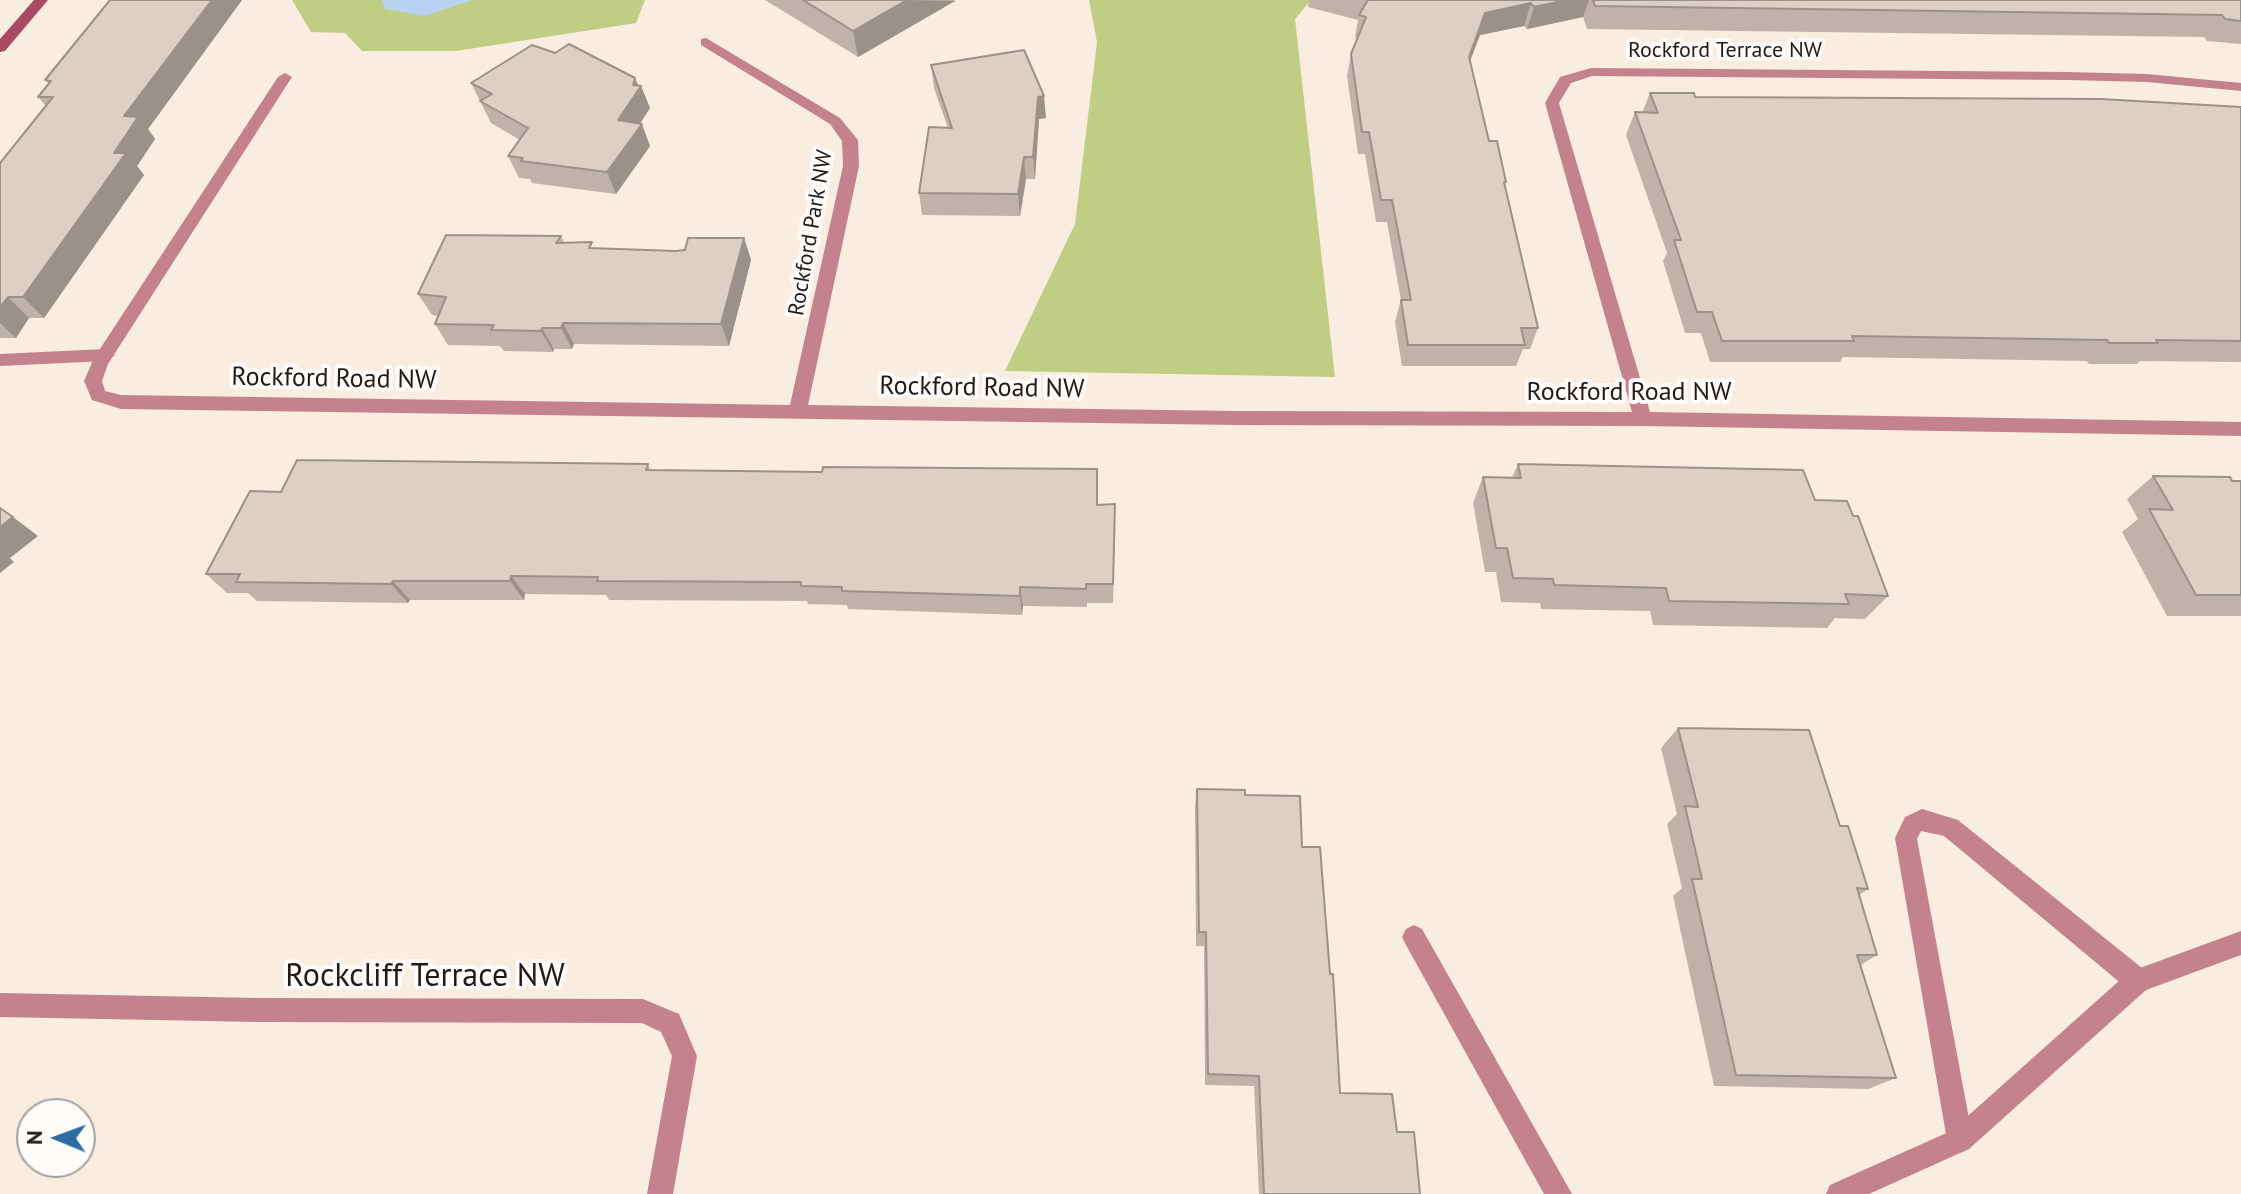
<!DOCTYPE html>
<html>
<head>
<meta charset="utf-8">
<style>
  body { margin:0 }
  #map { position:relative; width:2241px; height:1194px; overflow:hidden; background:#f9ece0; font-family:"PT Sans",sans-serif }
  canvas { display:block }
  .north { position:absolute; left:16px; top:1098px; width:80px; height:80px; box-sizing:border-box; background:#fefbf9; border:2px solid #a5a19f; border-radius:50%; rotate:271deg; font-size:22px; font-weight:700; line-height:32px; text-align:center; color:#201b17 }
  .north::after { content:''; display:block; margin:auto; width:28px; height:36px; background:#2d6da3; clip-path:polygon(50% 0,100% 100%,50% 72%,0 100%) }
</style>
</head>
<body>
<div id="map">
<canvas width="2241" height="1194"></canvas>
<div class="north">N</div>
</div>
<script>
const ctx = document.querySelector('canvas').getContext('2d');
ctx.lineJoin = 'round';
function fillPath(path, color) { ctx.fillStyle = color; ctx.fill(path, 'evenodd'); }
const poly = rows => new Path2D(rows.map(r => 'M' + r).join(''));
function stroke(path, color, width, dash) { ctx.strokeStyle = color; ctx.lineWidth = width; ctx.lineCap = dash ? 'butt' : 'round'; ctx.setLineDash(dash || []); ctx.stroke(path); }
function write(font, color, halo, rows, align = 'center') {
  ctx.font = font + ' "PT Sans",sans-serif'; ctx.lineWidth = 8; ctx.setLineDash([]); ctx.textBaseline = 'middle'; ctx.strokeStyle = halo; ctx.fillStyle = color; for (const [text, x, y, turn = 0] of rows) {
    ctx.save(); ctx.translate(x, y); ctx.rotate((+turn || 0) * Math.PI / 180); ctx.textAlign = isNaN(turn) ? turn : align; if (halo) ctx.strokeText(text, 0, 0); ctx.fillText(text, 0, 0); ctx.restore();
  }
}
const green = poly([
  [292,0,645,0,636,23,456,51,362,51,345,33,311,32],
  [1089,0,1311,0,1295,19,1335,377,1005,371,1075,224,1097,42]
]);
const water = poly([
  [382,0,473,0,425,16,385,9]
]);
const lane = poly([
  [106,349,115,355,106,361,0,366,0,354,106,349],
  [1922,809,1958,820,2147,972,2150,981,2147,990,2138,993,2129,990,1944,836,1921,831,1917,839,1973,1140,1969,1149,1960,1153,1951,1149,1947,1140,1895,838,1905,817,1922,809]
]);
const street = poly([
  [706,38,840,118,858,140,859,166,808,405,1235,411,1632,412,1545,103,1560,77,1591,68,2067,72,2147,74,2241,83,2241,91,2147,82,2067,80,1592,76,1571,83,1559,103,1650,412,2241,422,2241,436,1643,426,1235,425,121,409,92,400,84,381,94,358,278,77,285,73,292,77,108,364,102,381,105,391,121,395,790,405,843,166,842,141,830,124,701,45,701,39,706,38],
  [1414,925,1422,929,1572,1194,1544,1194,1406,945,1402,937,1406,929,1414,925],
  [2241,931,2241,955,2146,990,1969,1149,1869,1194,1826,1194,1830,1185,1951,1131,2129,972,2241,931],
  [0,993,258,998,643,999,679,1014,697,1056,673,1194,647,1194,672,1056,661,1032,642,1023,258,1022,0,1017,0,993]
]);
const secondary = poly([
  [34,0,48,0,5,51,0,52,0,39,34,0]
]);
const wall = poly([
  [110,0,242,0,148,129,155,139,137,166,144,175,44,318,29,318,16,338,0,338,0,163,46,106,38,97,49,84,45,80],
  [765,0,955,0,955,1,858,57],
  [1309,0,2241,0,2241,44,2207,41,2204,37,1587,29,1583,17,1527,29,1524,26,1480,35,1470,61,1489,141,1506,182,1505,187,1538,328,1530,349,1523,349,1516,366,1402,366,1395,322,1401,300,1387,222,1376,222,1365,154,1358,154,1347,76,1351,54,1358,38,1355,37,1358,20,1308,7],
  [931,65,1046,118,1039,119,1035,179,1026,179,1020,216,922,215,919,193,948,128,934,88],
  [471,83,641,86,650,108,640,124,650,146,616,194,532,183,530,179,519,178,508,156,520,140,491,123],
  [1650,93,1695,97,2241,107,2241,362,2140,361,2137,364,2089,364,2087,361,1843,357,1840,362,1710,362,1701,333,1685,333,1663,261,1667,253,1626,135,1635,112,1642,113],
  [561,236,564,242,594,248,676,251,744,238,751,260,729,346,574,344,572,349,554,349,553,352,504,351,500,346,448,345,435,324,438,316,432,315,418,294],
  [648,464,650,470,1098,505,1115,524,1113,603,1087,603,1087,607,1023,606,1022,615,848,609,847,605,808,604,807,601,609,600,606,595,525,594,524,600,410,600,408,603,257,601,248,593,227,593,206,574,281,492],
  [1518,464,1815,500,1888,596,1865,619,1835,618,1827,628,1653,625,1650,611,1541,609,1540,603,1501,602,1496,572,1485,572,1473,503,1483,477,1512,478],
  [2153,476,2241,481,2241,616,2167,616,2122,532,2138,519,2127,499],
  [1678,728,1840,826,1868,889,1859,895,1877,955,1861,965,1896,1078,1868,1089,1714,1086,1673,896,1682,888,1667,824,1677,814,1661,748],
  [1197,789,1245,795,1302,847,1330,974,1340,1093,1397,1132,1420,1194,1259,1194,1254,1086,1205,1085,1204,946,1196,946,1195,806]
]);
const shadedWall = poly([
  [212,0,242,0,148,129,155,139,137,166,144,175,44,318,23,297,124,116],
  [907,0,955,1,858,57,853,31],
  [1566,0,1589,0,1583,17,1527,29,1534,7],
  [1531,3,1524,26,1480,35,1463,79,1469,57,1485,13],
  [635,78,640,89,641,86,650,108,627,143,618,120],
  [1044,96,1046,118,1039,119,1035,179,1033,157,1038,97],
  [642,124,650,146,616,194,607,172],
  [1024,157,1026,179,1020,216,1018,194],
  [744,238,751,260,729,346,721,324],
  [8,297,29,318,16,338,0,323,0,307],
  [563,323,574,344,572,349,561,328],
  [542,328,554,349,553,352,541,331],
  [13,517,38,536,10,558,14,562,0,573,0,527],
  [511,576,525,594,524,600,510,581],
  [393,581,410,600,408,603,391,584],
  [1020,587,1023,606,1022,615,1020,596]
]);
const building = poly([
  [110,0,212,0,124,116,138,117,114,153,126,153,23,297,8,297,0,307,0,163,53,97,38,97,51,81,45,80,110,0],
  [803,0,907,0,853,31,803,0],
  [1368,0,1566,0,1534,7,1531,3,1485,13,1469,57,1489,141,1497,141,1506,182,1504,182,1538,328,1521,328,1525,345,1408,345,1401,300,1411,300,1392,200,1381,200,1369,132,1362,132,1351,54,1366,17,1359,15,1368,0],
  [1593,0,2241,0,2241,21,2225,19,2222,15,1595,6,1593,0],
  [569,44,635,78,633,85,641,86,618,120,642,124,607,172,521,161,523,158,508,156,528,128,480,101,492,94,471,83,532,45,555,53,569,44],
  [1024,50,1044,96,1038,97,1033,157,1024,157,1018,194,919,193,929,127,952,128,931,65,1024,50],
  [1650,93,1694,93,1695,97,2101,99,2241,107,2241,341,2156,340,2158,343,2109,343,2107,340,1852,336,1854,341,1722,341,1712,312,1697,312,1674,240,1681,240,1635,112,1658,113,1650,93],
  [446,235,561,236,556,243,592,242,589,248,676,251,685,250,688,238,744,238,721,324,563,323,561,328,542,328,541,331,491,330,494,325,435,324,446,297,418,294,446,235],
  [297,460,648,464,646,470,822,472,823,467,1097,469,1097,505,1115,504,1113,584,1086,584,1086,589,1020,587,1020,596,842,591,842,587,801,586,801,582,597,581,598,577,511,576,510,581,393,581,391,584,236,582,240,574,206,574,250,491,281,492,297,460],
  [1518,464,1803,470,1815,500,1847,501,1853,516,1858,516,1888,596,1845,594,1849,604,1669,601,1666,588,1554,585,1553,579,1513,578,1507,548,1496,548,1483,477,1521,478,1518,464],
  [2153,476,2230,477,2232,481,2241,481,2241,595,2196,595,2149,509,2173,510,2153,476],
  [0,508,13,517,0,527,0,508],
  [1678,728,1809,730,1840,826,1848,826,1868,889,1857,888,1877,955,1857,955,1896,1078,1736,1075,1692,879,1702,879,1685,806,1698,807,1678,728],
  [1197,789,1245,790,1245,795,1300,796,1302,847,1320,847,1330,974,1333,974,1340,1093,1392,1094,1397,1132,1414,1132,1420,1194,1264,1194,1259,1076,1208,1074,1206,932,1199,932,1197,789]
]);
const farStreetnames = [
  ["Rockford Terrace NW",1725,51],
  ["Rockford Park NW",811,233,-80]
];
const streetNames = [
  ["Rockford Road NW",334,379,1],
  ["Rockford Road NW",982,388,1],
  ["Rockford Road NW",1629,393]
];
const nearStreetnames = [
  ["Rockcliff Terrace NW",425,977]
];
fillPath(green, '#c0ce83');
fillPath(water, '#b8d1f0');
fillPath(lane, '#c4828f');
fillPath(street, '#c4828f');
fillPath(secondary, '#a94a62');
fillPath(wall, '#bfb2aa');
fillPath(shadedWall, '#9b918b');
fillPath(building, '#decfc6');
stroke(building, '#9b918b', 2);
write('22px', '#201b17', '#fefbf9', farStreetnames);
write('26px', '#201b17', '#fefbf9', streetNames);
write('32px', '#201b17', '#fefbf9', nearStreetnames);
</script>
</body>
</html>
